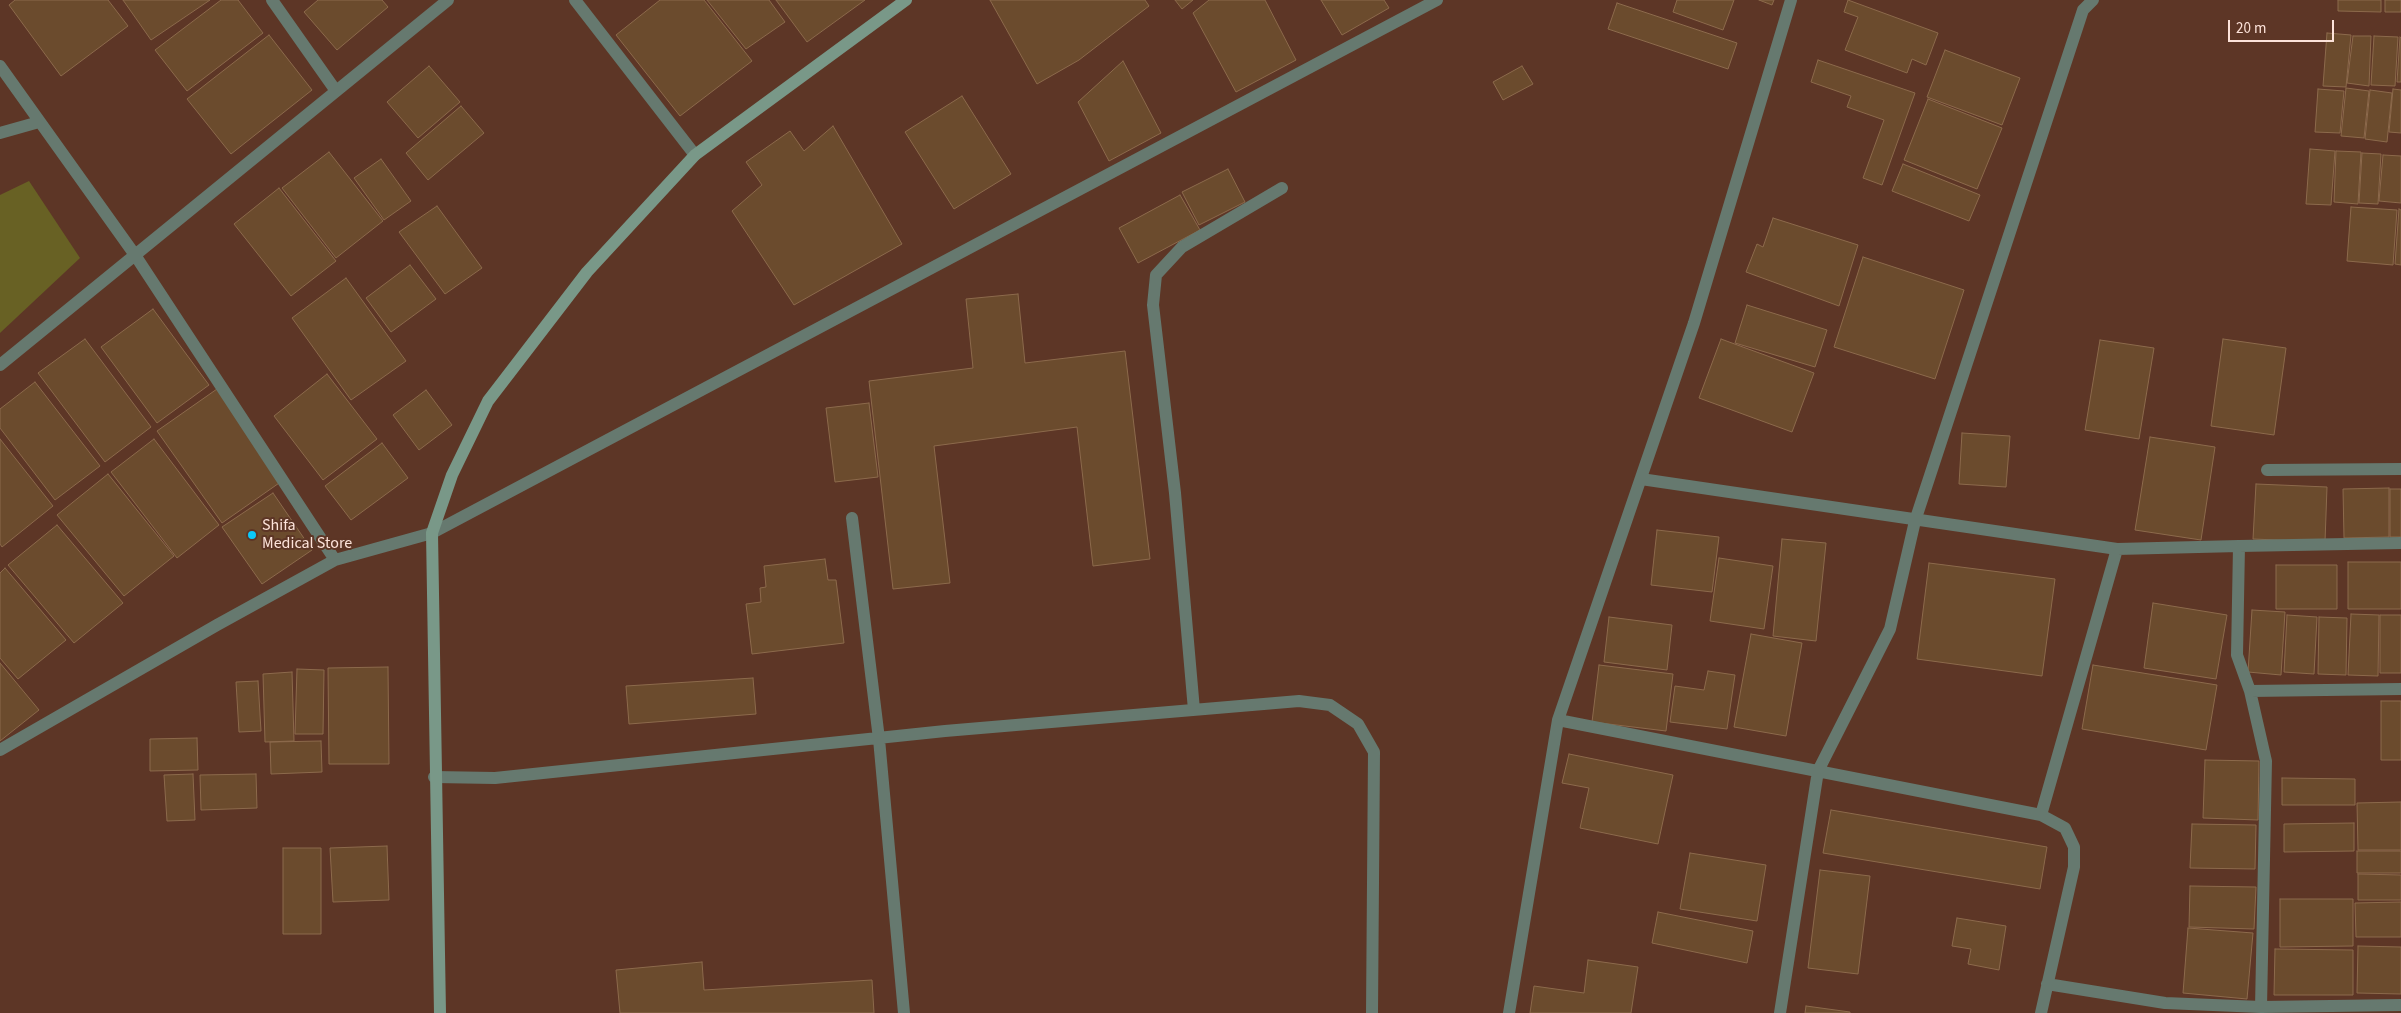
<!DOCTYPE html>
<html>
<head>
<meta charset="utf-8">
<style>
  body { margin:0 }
  #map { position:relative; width:2401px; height:1013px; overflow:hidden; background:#5d3626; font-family:"Source Sans 3",sans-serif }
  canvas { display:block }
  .scale { position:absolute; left:2228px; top:20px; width:106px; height:22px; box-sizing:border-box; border:2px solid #fde3da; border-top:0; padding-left:6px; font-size:15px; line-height:18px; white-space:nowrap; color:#fde3da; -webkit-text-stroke:4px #5d3626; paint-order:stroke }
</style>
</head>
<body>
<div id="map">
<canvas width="2401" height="1013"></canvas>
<div class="scale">20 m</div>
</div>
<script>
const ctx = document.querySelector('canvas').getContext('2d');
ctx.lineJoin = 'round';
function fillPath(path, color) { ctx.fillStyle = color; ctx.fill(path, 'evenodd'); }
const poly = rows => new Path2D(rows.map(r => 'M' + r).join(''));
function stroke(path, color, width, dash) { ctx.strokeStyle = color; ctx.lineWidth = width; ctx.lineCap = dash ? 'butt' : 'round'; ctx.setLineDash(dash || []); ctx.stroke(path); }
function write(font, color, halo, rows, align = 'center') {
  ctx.font = font + ' "Source Sans 3",sans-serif'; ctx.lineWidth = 4; ctx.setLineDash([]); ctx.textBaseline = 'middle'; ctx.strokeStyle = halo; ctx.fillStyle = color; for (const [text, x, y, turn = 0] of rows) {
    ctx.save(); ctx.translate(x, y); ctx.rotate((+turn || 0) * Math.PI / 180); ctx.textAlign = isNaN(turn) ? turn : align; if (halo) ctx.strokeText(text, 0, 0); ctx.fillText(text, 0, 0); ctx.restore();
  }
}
const green = poly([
  [29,181,80,258,0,333,0,195]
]);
const building = poly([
  [15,0,108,0,128,26,61,76,9,5,15,0],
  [123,0,210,0,151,40,123,0],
  [221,0,238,0,263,33,187,91,155,50,221,0],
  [318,0,382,0,388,7,337,50,304,12,318,0],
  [660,0,704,0,752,61,680,116,616,35,660,0],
  [707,0,769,0,785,22,746,49,707,0],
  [776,0,865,0,807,42,776,0],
  [990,0,1145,0,1149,6,1079,60,1037,84,990,0],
  [1175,0,1193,0,1182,9,1175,0],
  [1209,0,1265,0,1296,60,1236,92,1193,13,1209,0],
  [1321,0,1384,0,1389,8,1342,35,1321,0],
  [1677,0,1734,0,1723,30,1673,12,1677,0],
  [1759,0,1774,0,1772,5,1759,0],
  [1848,0,1938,33,1926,65,1912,59,1907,73,1845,50,1858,17,1844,12,1848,0],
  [2338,0,2381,0,2381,12,2338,11,2338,0],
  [2385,0,2401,0,2401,12,2385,12,2385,0],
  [1617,3,1737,43,1728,69,1608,29,1617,3],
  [2327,33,2351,35,2346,87,2323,86,2327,33],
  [269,35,312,90,231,154,187,99,269,35],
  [2353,36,2371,36,2369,86,2347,83,2353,36],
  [2374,36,2398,37,2395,86,2371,85,2374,36],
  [2400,37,2401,38,2401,82,2397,82,2400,37],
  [1945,50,2020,78,2002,125,1927,97,1945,50],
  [1818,60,1915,93,1882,185,1863,178,1884,120,1847,107,1851,96,1811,82,1818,60],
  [1123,61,1161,133,1109,161,1078,102,1123,61],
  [429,66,460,102,418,138,387,102,429,66],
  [1522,66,1533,84,1503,100,1493,82,1522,66],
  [2346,88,2369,91,2364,138,2341,136,2346,88],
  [2318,89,2344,91,2340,133,2315,132,2318,89],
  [2393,89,2401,90,2401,133,2389,132,2393,89],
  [2370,90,2392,93,2387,142,2365,139,2370,90],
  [962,96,1011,174,954,209,905,132,962,96],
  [1928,99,2002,128,1977,189,1904,160,1928,99],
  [461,106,484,133,428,180,406,153,461,106],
  [833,126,902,244,794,305,732,211,762,185,746,162,790,131,804,151,833,126],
  [2310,149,2335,151,2331,205,2306,204,2310,149],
  [2336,151,2361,152,2358,204,2334,202,2336,151],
  [329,152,383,221,336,258,282,188,329,152],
  [2362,153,2381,154,2378,204,2359,203,2362,153],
  [2383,155,2401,156,2401,203,2379,201,2383,155],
  [381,159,411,201,384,220,354,178,381,159],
  [1903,164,1980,195,1969,221,1892,191,1903,164],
  [1228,169,1245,202,1199,225,1182,192,1228,169],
  [279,188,336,261,291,296,234,224,279,188],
  [1180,195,1200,230,1138,263,1119,228,1180,195],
  [437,206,482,268,445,294,399,232,437,206],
  [2351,207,2397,210,2393,265,2347,261,2351,207],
  [2399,209,2401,210,2401,265,2395,264,2399,209],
  [1773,218,1858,245,1839,306,1746,272,1757,244,1763,247,1773,218],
  [1863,257,1964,290,1935,379,1834,347,1863,257],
  [410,265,436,299,391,332,366,298,410,265],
  [346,278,406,361,351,400,292,318,346,278],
  [1018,294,1025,363,1125,351,1150,559,1093,566,1077,427,934,446,950,583,893,589,869,381,973,368,966,299,1018,294],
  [1747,305,1827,330,1815,367,1735,343,1747,305],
  [153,309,209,385,157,423,101,347,153,309],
  [85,339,151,427,105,462,38,373,85,339],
  [1721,339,1814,373,1792,432,1699,398,1721,339],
  [2223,339,2286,348,2274,435,2211,426,2223,339],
  [2100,340,2154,348,2139,439,2085,430,2100,340],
  [327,374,377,439,323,480,274,416,327,374],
  [35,382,100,466,55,500,0,428,0,409,35,382],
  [217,389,282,481,222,523,157,431,217,389],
  [426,390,452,425,419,450,393,415,426,390],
  [869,403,878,477,835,482,826,408,869,403],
  [1962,433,2010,436,2006,487,1959,484,1962,433],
  [2150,437,2215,447,2201,540,2135,530,2150,437],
  [0,439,53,506,2,547,0,544,0,439],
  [154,439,219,525,177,558,111,472,154,439],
  [382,443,408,478,351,520,325,486,382,443],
  [108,474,174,556,124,596,57,515,108,474],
  [2256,484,2327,487,2325,542,2253,539,2256,484],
  [2389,488,2389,537,2344,538,2343,489,2389,488],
  [2390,489,2401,489,2401,537,2390,537,2390,489],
  [273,493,312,550,262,584,222,527,273,493],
  [57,525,123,603,74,643,8,565,57,525],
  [1657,530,1719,537,1712,592,1651,585,1657,530],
  [1782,539,1826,543,1816,641,1773,636,1782,539],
  [1719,558,1773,566,1764,629,1710,621,1719,558],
  [825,559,828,580,836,580,844,643,752,654,746,604,761,602,760,588,766,587,764,566,825,559],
  [2348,562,2401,562,2401,609,2348,609,2348,562],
  [1929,563,2055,579,2042,676,1917,659,1929,563],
  [2276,565,2337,565,2337,609,2276,609,2276,565],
  [5,568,66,640,18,679,0,658,0,573,5,568],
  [2153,603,2227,615,2216,679,2144,668,2153,603],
  [2252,610,2285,612,2281,675,2248,672,2252,610],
  [2351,614,2379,615,2378,676,2348,675,2351,614],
  [2287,615,2317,617,2314,674,2284,672,2287,615],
  [2380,615,2401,615,2401,673,2380,673,2380,615],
  [1609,617,1672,625,1667,670,1604,662,1609,617],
  [2319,617,2347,618,2346,675,2318,674,2319,617],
  [1751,634,1802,643,1786,736,1734,727,1751,634],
  [0,663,39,710,0,741,0,663],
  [1599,665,1673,674,1666,731,1592,722,1599,665],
  [2093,665,2217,685,2206,750,2082,729,2093,665],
  [388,667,389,764,329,764,328,668,388,667],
  [297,669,324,670,323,734,295,734,297,669],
  [1708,671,1735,675,1727,729,1670,722,1675,686,1704,690,1708,671],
  [292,672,294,741,265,742,263,674,292,672],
  [753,678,756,714,629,724,626,686,753,678],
  [258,681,261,731,239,732,236,682,258,681],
  [2381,701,2401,701,2401,760,2381,760,2381,701],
  [197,738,198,770,150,771,150,739,197,738],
  [321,741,322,772,271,774,270,742,321,741],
  [1569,754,1673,775,1658,844,1580,828,1589,788,1562,783,1569,754],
  [2205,760,2259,761,2258,820,2203,818,2205,760],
  [193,774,195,820,167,821,164,775,193,774],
  [256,774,257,808,201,810,200,775,256,774],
  [2282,778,2355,779,2355,805,2282,805,2282,778],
  [2401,802,2401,850,2358,850,2357,803,2401,802],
  [1831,810,2047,847,2040,889,1823,853,1831,810],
  [2354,823,2354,851,2284,852,2284,824,2354,823],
  [2192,824,2256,825,2255,869,2190,868,2192,824],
  [387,846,389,900,333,902,330,848,387,846],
  [283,848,321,848,321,934,283,934,283,848],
  [2357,851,2401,851,2401,873,2357,873,2357,851],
  [1690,853,1766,865,1757,921,1680,909,1690,853],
  [1820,870,1870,876,1858,974,1808,968,1820,870],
  [2358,874,2401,875,2401,900,2358,900,2358,874],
  [2190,886,2256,887,2254,929,2189,927,2190,886],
  [2280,899,2353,899,2353,946,2280,947,2280,899],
  [2401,902,2401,937,2356,937,2355,903,2401,902],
  [1658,912,1753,931,1747,963,1652,943,1658,912],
  [1957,918,2006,926,1999,970,1968,964,1971,949,1952,946,1957,918],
  [2188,928,2253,933,2247,999,2183,993,2188,928],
  [2358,946,2401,947,2401,994,2357,993,2358,946],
  [2275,949,2353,950,2353,995,2274,995,2275,949],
  [1588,960,1638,967,1631,1013,1530,1013,1534,986,1584,993,1588,960],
  [702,962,704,990,872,980,874,1013,620,1013,616,970,702,962],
  [1806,1006,1850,1012,1850,1013,1805,1013,1806,1006]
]);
const service = poly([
  [852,518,879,739,904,1013],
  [1194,710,1175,493,1153,305,1156,275,1182,247,1282,188],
  [434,777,495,778,945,731,1299,701,1330,705,1358,724,1374,752,1372,1013]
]);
const minor = poly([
  [272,0,336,91],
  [575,0,695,155],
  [0,66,135,255,335,560],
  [0,133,39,122],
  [0,365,448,0],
  [2267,470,2401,469],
  [1641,479,2117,549,2239,546],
  [2250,691,2401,689],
  [1558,720,2041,815,2065,828,2074,847,2074,867,2041,1013],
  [0,750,217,625,335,560,432,533],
  [2041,815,2117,549],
  [2047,984,2165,1003,2261,1007,2401,1005],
  [2261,1007,2266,761,2250,691,2237,655,2239,546,2401,543],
  [1509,1013,1558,720,1694,323,1791,0],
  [1780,1013,1818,771,1890,629,1915,521,2083,10,2093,0]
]);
const tertiary = poly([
  [432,533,1437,0]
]);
const secondary = poly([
  [440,1013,432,533,452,475,488,401,587,272,695,155,906,0]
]);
const markers = [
  [252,535,5,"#0acafa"]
];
const poiNames = [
  ["Shifa",262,526],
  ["Medical Store",262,544]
];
fillPath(green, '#686124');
fillPath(building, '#6b4b2d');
stroke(building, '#8c6a4c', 1);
stroke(service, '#66796f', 12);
stroke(minor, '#66796f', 12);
stroke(tertiary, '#66796f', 12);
stroke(secondary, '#799888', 12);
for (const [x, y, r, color] of markers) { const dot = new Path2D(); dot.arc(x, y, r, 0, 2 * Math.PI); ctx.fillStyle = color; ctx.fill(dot); stroke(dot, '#5d3626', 2); }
write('16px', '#fde3da', '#5d3626', poiNames, 'left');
</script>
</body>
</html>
